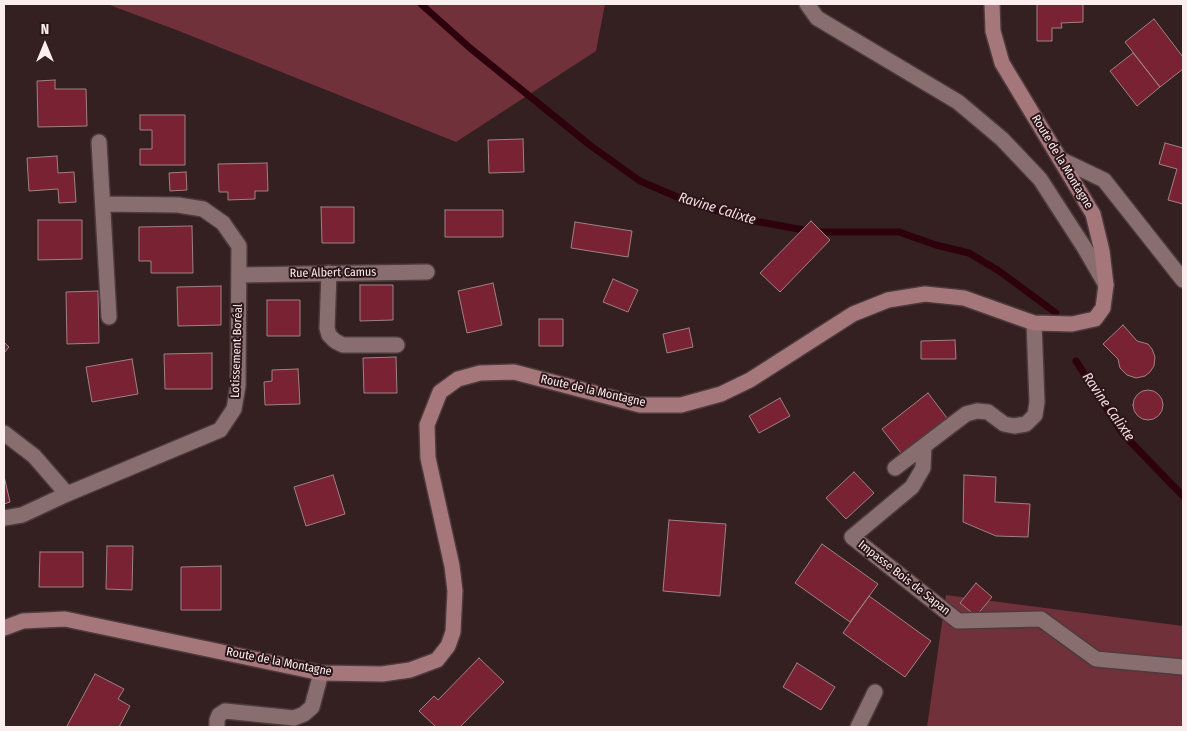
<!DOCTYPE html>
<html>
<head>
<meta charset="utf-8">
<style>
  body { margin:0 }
  #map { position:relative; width:1187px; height:731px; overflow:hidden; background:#341f21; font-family:"Fira Sans Condensed",sans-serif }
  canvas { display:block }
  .frame { position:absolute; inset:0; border:5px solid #fcedee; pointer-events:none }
  .north { position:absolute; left:20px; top:20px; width:50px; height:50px; -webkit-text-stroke:4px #2a1518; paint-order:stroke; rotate:0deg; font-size:14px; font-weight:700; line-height:20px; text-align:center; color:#fcedee }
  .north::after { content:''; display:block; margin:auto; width:18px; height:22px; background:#fcedee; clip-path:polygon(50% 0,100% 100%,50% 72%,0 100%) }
</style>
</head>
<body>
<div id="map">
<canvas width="1187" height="731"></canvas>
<div class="frame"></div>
<div class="north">N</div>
</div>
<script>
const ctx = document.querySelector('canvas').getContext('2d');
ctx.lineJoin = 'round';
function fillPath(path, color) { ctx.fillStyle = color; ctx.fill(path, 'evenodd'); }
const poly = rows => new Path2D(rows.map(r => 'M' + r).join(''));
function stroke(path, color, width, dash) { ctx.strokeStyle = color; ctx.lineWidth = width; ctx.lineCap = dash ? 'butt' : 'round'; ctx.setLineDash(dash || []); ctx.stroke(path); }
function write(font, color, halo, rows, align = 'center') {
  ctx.font = font + ' "Fira Sans Condensed",sans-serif'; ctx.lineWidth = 4; ctx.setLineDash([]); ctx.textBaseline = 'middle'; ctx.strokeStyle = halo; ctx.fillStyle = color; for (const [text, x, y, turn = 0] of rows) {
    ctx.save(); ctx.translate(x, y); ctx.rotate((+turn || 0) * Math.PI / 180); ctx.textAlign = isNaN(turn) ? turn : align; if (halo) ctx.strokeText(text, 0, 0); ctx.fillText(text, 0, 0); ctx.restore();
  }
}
const green = poly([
  [107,4,605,4,596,51,456,142,179,31],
  [946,595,1183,626,1183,727,927,727]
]);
const stream = poly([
  [421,4,470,48,591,146,640,181,691,203,749,220,815,232,899,232,936,245,969,253,999,271,1056,313],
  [1076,361,1123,434,1183,496]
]);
const building = poly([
  [1037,4,1083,4,1083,22,1061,23,1062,28,1052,28,1052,41,1037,41,1037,4],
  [1154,19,1183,57,1183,69,1160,87,1125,42,1154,19],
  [1133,53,1160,87,1137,106,1110,71,1133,53],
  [55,80,55,89,86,89,87,126,38,127,37,81,55,80],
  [140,115,185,115,185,165,140,165,140,149,152,149,152,130,140,130,140,115],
  [523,139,524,172,489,173,488,140,523,139],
  [1165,143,1183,148,1183,204,1168,200,1177,169,1159,164,1165,143],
  [57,156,58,173,74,172,76,202,59,203,58,189,29,191,27,158,57,156],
  [267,163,268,191,255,191,255,199,228,200,228,192,219,192,218,164,267,163],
  [186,172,187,190,170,191,169,173,186,172],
  [321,207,354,207,354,243,322,243,321,207],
  [445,210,503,210,503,237,445,237,445,210],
  [38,220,82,220,82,259,38,260,38,220],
  [811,221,830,240,780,292,760,273,811,221],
  [575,222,632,231,628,257,571,248,575,222],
  [192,226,193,273,151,273,151,261,139,261,139,227,192,226],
  [613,279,638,290,628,312,603,302,613,279],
  [493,283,502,325,467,333,458,291,493,283],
  [360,285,393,285,393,320,360,321,360,285],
  [221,286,221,325,178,326,177,287,221,286],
  [98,291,99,343,67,344,66,292,98,291],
  [267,300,300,300,300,336,267,336,267,300],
  [539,319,563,319,563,346,539,346,539,319],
  [1123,325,1137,341,1148,344,1152,349,1155,357,1154,366,1150,372,1145,376,1136,378,1127,375,1120,368,1118,359,1103,344,1123,325],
  [689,328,693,347,667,353,663,334,689,328],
  [955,340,956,359,921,359,921,341,955,340],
  [4,342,9,347,4,353,4,342],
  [212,353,212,389,165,389,164,354,212,353],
  [396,357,397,393,364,393,363,358,396,357],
  [132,359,138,394,92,402,86,367,132,359],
  [298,369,300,404,265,405,264,382,272,381,272,370,298,369],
  '1133 405a15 15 0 1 1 30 0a15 15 0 1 1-30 0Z',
  [928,393,947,418,901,453,882,429,928,393],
  [780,398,790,416,759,433,749,416,780,398],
  [854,472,874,493,846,519,826,498,854,472],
  [333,475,345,514,306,526,294,487,333,475],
  [964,475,996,477,995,502,1030,504,1028,537,996,536,963,522,964,475],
  [4,476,10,502,4,504,4,476],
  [669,520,726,524,720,596,663,591,669,520],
  [822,544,878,584,850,622,795,583,822,544],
  [107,546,133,546,132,590,106,589,107,546],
  [40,552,83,552,83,587,39,587,40,552],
  [221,566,221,610,181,610,181,567,221,566],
  [976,583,992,597,976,616,960,603,976,583],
  [869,596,931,641,905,677,843,633,869,596],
  [479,658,504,682,460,727,436,727,419,711,434,696,438,700,479,658],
  [797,663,835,687,821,710,783,687,797,663],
  [95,674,124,689,118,699,130,706,119,727,71,727,67,726,95,674]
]);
const minor = poly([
  [807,4,817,18,958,102,1002,139,1040,179,1084,247,1106,285],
  [99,142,109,317],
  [1060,159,1104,180,1183,280],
  [329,273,327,328,329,335,335,341,343,345,397,345],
  [239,275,427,272],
  [4,433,34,456,67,494],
  [924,446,923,468,912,487,852,537,958,621,1041,619,1096,659,1183,667],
  [895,468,966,414,977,411,988,412,1004,424,1014,426,1026,424,1035,415,1037,402,1034,323],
  [4,518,22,515,67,494,220,430,234,409,238,386,239,246,223,223,203,209,178,205,103,204],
  [217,727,217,720,219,715,225,711,294,718,304,714,312,707,321,673],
  [858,727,875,692]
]);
const secondary = poly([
  [4,628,23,621,65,619,321,673,382,674,410,670,437,660,448,646,453,632,455,591,452,566,428,458,427,425,440,392,458,379,480,373,514,372,640,405,681,405,721,394,750,380,853,314,888,300,925,294,964,298,1034,323,1072,324,1095,319,1103,308,1106,285,1102,251,1093,214,1002,63,993,31,992,4]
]);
const streetNames = [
  ["Route de la Montagne",1062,162,59],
  ["Rue Albert Camus",333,273,-1],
  ["Lotissement Boréal",237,351,-88],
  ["Route de la Montagne",593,391,13],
  ["Impasse Bois de Sapan",904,578,38],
  ["Route de la Montagne",279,662,11]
];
const waterNames = [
  ["Ravine Calixte",717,209,17],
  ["Ravine Calixte",1108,407,55]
];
fillPath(green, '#70313a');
stroke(stream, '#2e020c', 7);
fillPath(building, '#792233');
stroke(building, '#9e8284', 1);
stroke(minor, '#4c3a3c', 18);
stroke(secondary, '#4c3a3c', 18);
stroke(minor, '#896e70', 15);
stroke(secondary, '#a5767a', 15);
write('12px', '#fcedee', '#2a1518', streetNames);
write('italic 14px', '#f6dbdd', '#2a1518', waterNames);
</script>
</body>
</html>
